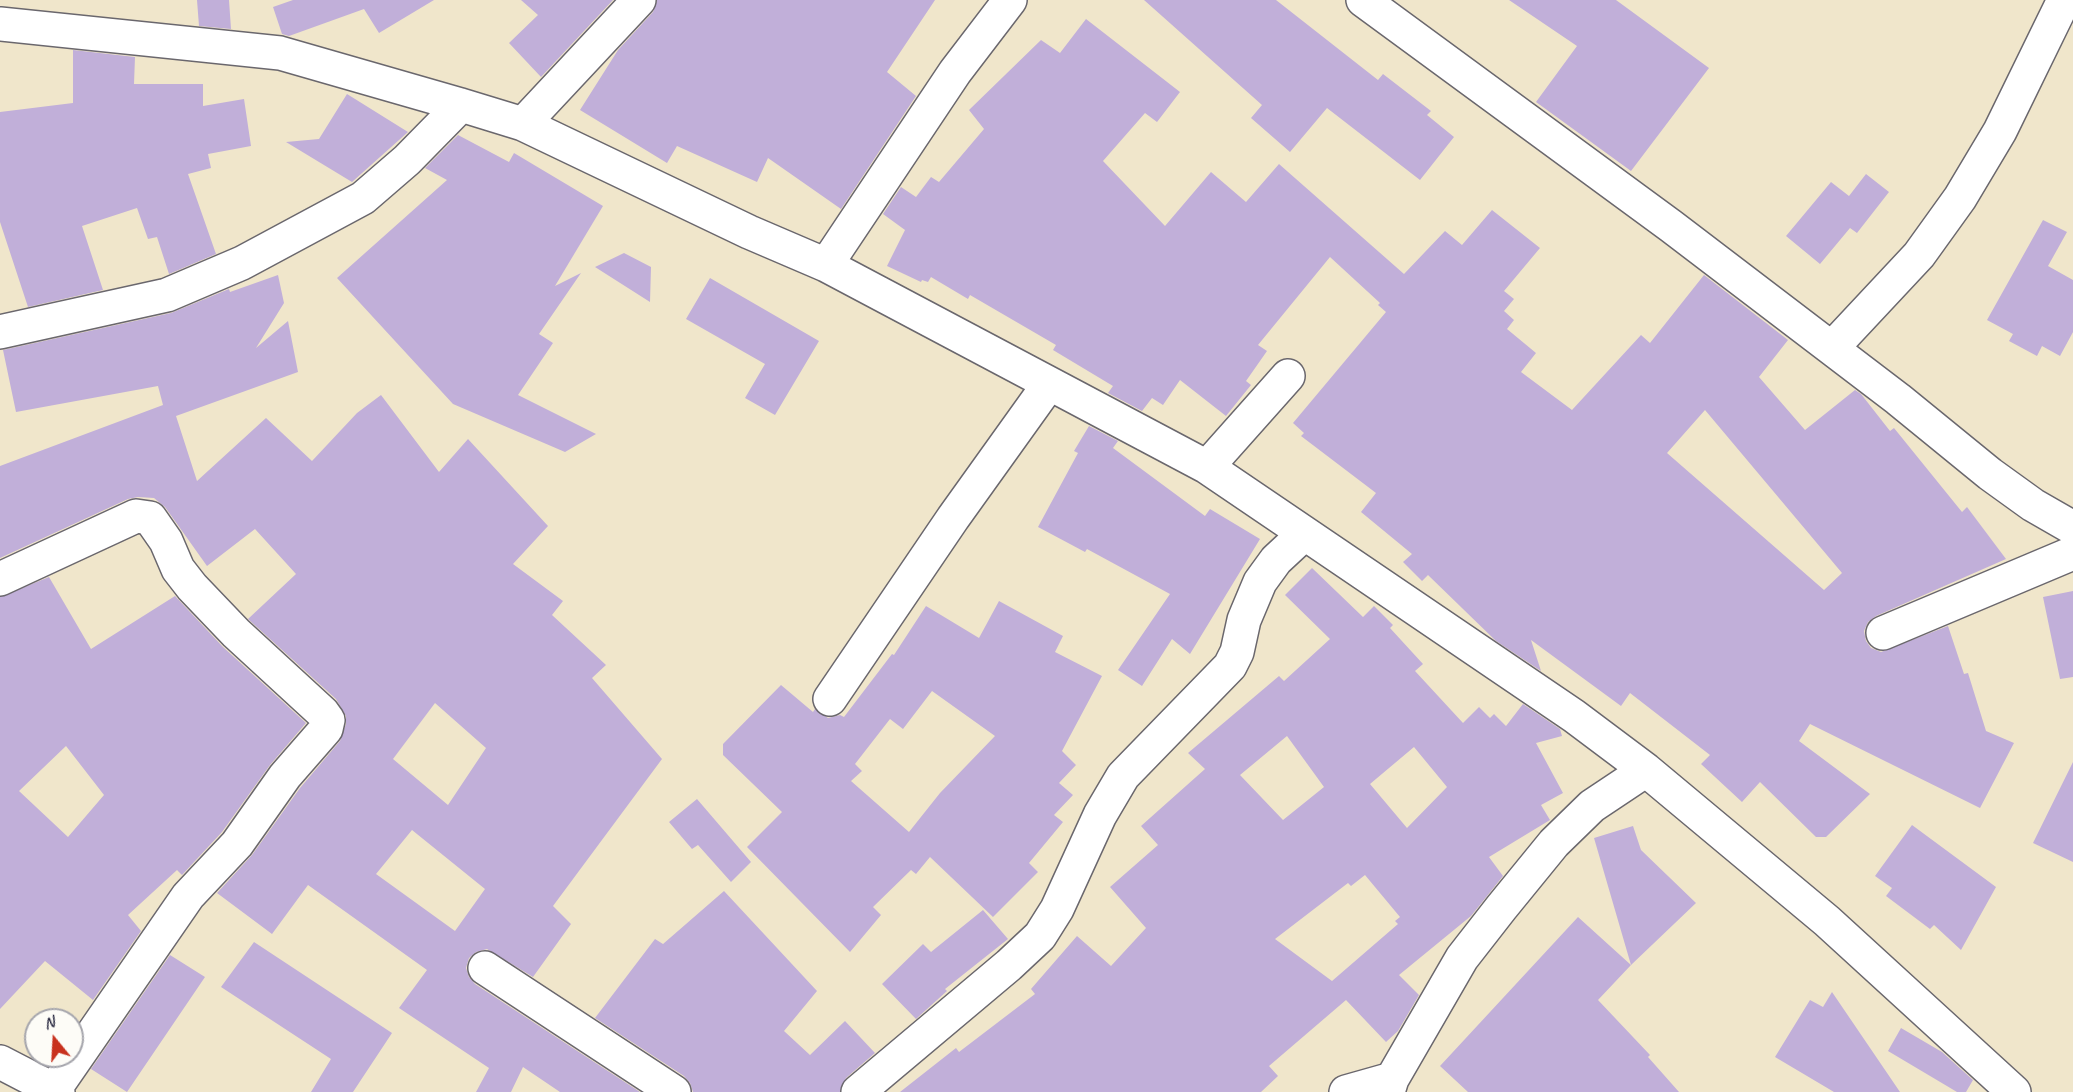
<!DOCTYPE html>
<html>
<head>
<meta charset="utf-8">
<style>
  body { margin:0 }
  #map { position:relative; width:2073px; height:1092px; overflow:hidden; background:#f0e6cb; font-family:Caveat,sans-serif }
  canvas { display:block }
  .north { position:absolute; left:24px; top:1008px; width:60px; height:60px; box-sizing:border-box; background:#fdfcf7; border:2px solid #a5a5ac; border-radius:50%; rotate:342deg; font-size:16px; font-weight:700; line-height:24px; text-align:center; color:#22223b }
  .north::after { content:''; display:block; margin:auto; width:21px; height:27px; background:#c8321e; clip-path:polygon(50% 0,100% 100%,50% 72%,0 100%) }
</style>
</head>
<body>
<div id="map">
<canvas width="2073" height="1092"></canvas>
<div class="north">N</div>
</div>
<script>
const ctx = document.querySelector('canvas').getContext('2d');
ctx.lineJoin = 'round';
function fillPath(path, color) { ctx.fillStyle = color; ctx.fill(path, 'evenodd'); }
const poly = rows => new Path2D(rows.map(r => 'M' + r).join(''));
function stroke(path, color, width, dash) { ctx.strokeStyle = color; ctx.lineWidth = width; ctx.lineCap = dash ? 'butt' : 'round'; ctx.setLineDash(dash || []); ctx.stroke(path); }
const building = poly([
  [197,0,229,0,231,29,199,26],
  [293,0,434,0,379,33,364,9,289,36,282,34,273,7],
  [521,0,613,0,541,77,509,43,538,15],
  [657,0,935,0,887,72,916,96,841,209,768,158,757,182,677,146,667,163,580,110,618,50,653,12],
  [1144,0,1276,0,1378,80,1383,74,1431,111,1427,115,1454,137,1420,180,1327,108,1290,152,1251,118,1262,105],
  [1509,0,1616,0,1709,68,1631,171,1536,102,1577,46],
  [1086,19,1180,92,1157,122,1145,113,1103,161,1165,226,1211,172,1246,202,1279,164,1404,274,1445,231,1462,245,1492,210,1540,248,1504,291,1514,299,1504,311,1514,320,1507,329,1536,353,1521,372,1572,410,1641,335,1650,343,1704,275,1788,340,1759,377,1805,430,1855,390,1861,394,1890,431,1894,428,1962,512,1967,507,2006,559,1876,616,1868,622,1864,631,1866,641,1871,648,1881,652,1948,626,1964,674,1968,673,1986,731,2014,743,1980,808,1810,724,1799,741,1870,794,1826,837,1816,837,1760,782,1742,802,1701,764,1710,755,1630,693,1621,706,1531,640,1541,671,1496,641,1428,575,1422,581,1403,562,1412,554,1361,512,1376,493,1301,436,1304,433,1293,423,1386,312,1378,305,1380,303,1330,257,1258,345,1267,351,1246,381,1251,385,1226,416,1180,380,1163,405,1152,398,1142,411,1108,393,1113,386,1053,350,1056,345,970,295,968,299,931,277,928,282,922,280,921,282,887,266,905,230,883,214,901,187,916,197,931,177,939,182,984,129,969,110,1041,40,1060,53],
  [1705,410,1842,573,1824,590,1667,453],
  [73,50,135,57,134,84,203,84,203,106,244,99,251,146,208,154,211,168,188,174,216,254,169,274,157,237,148,239,137,208,82,226,103,290,28,307,0,222,0,112,73,103],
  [347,94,408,132,352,182,286,142,319,139],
  [458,135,509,162,514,153,603,206,555,286,581,273,539,334,553,343,518,395,596,434,565,452,453,404,337,278,447,180,425,168],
  [1866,174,1889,192,1857,233,1850,228,1820,264,1786,236,1831,182,1849,196],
  [2043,220,2067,232,2048,266,2073,280,2073,332,2060,356,2042,346,2037,356,2009,341,2013,334,1987,320],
  [624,253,651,267,650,302,595,267],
  [278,275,284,303,256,348,288,321,298,372,176,416,197,481,266,418,312,461,357,413,381,395,439,472,468,439,548,526,513,564,563,601,552,615,606,665,592,678,662,759,553,906,571,924,533,977,487,949,476,952,469,958,466,968,469,977,475,984,640,1092,560,1092,523,1067,511,1092,476,1092,489,1068,399,1008,427,970,308,885,272,934,217,893,252,855,300,788,340,741,346,724,346,716,336,699,248,619,296,574,255,529,207,566,165,507,154,498,138,497,128,499,0,558,0,466,163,405,158,386,16,412,3,350,171,313,229,289,230,292],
  [435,703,486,748,448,805,393,759],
  [412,830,485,889,455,931,376,874],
  [710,278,819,341,775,415,745,398,765,364,686,319],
  [1089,426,1118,441,1113,448,1205,516,1210,509,1260,539,1190,654,1172,639,1142,686,1118,670,1170,594,1087,549,1085,552,1038,527,1078,453,1074,451],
  [1312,568,1363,617,1374,606,1393,625,1390,628,1423,664,1415,671,1463,723,1479,707,1490,718,1494,714,1506,726,1523,704,1560,729,1562,736,1536,743,1563,793,1541,805,1550,820,1489,857,1503,876,1471,916,1399,975,1419,995,1398,1031,1386,1042,1346,1000,1269,1066,1278,1076,1261,1092,900,1092,956,1048,959,1052,1035,994,1031,989,1077,936,1111,966,1146,928,1110,887,1158,845,1141,826,1205,769,1188,753,1279,676,1284,681,1330,639,1285,595],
  [1287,736,1324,787,1283,820,1240,775],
  [1414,747,1447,787,1407,828,1370,784],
  [1365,875,1400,917,1395,921,1398,924,1332,981,1275,939,1348,883,1351,886],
  [49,577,91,649,175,596,223,647,306,723,270,765,222,832,182,875,177,870,128,915,141,931,93,1000,45,961,0,1009,0,597],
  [66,746,104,795,68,837,19,791],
  [2073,591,2073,677,2060,679,2043,597],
  [999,601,1063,636,1055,652,1102,676,1062,751,1076,765,1059,783,1073,795,1054,815,1063,822,1029,863,1038,872,993,917,930,857,916,874,911,870,873,907,881,915,850,952,747,847,782,812,723,755,723,744,781,685,813,712,815,709,828,718,840,715,844,717,892,654,894,655,926,606,979,638],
  [932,691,995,736,940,793,909,832,851,781,862,771,855,764,890,719,903,729],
  [2073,762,2073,862,2033,843],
  [697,799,751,862,731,882,698,845,692,849,669,822],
  [1912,825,1996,887,1961,950,1934,925,1930,929,1886,896,1892,888,1875,876],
  [1633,826,1641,850,1696,903,1631,965,1594,838],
  [724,891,817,991,784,1031,810,1055,845,1021,875,1053,846,1078,840,1092,693,1092,690,1083,684,1076,595,1018,655,939,663,944],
  [983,910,1008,939,945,989,947,991,916,1019,882,984,923,944,931,952],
  [1578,917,1631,965,1598,1000,1650,1055,1648,1057,1679,1092,1468,1092,1440,1066],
  [254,942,392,1033,353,1092,311,1092,331,1059,221,987],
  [170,955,205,977,127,1092,91,1069],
  [1832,992,1900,1092,1834,1092,1775,1057,1810,1000,1823,1007],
  [1901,1028,1942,1052,1973,1080,1966,1092,1957,1092,1888,1051]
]);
const minor = poly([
  [1363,0,1671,226,1898,399,1990,474,2033,505,2073,528],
  [0,24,280,53,461,105,523,124,749,232,826,265,1207,467,1574,716,1646,770,1827,921,2014,1092],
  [523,124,639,0],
  [826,265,955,72,1010,0],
  [0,332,167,295,242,263,363,198,407,160,461,105],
  [1832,348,1919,255,1960,198,2000,131,2064,0],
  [1207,467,1288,376],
  [0,579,136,516,150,518,166,541,178,569,192,587,236,633,323,713,328,720,326,729,285,776,237,844,188,896,54,1090],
  [1883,633,2073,553],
  [830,699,953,518,1049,384],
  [485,968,674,1092],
  [0,1062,58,1092],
  [858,1092,1009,965,1040,936,1057,909,1100,815,1123,776,1230,666,1237,652,1244,620,1260,582,1276,560,1304,534],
  [1346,1092,1392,1079],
  [1388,1092,1392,1079,1462,958,1501,908,1554,843,1592,806,1646,770]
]);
fillPath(building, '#c1afd9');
stroke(minor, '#6a676d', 36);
stroke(minor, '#fff', 33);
</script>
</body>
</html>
